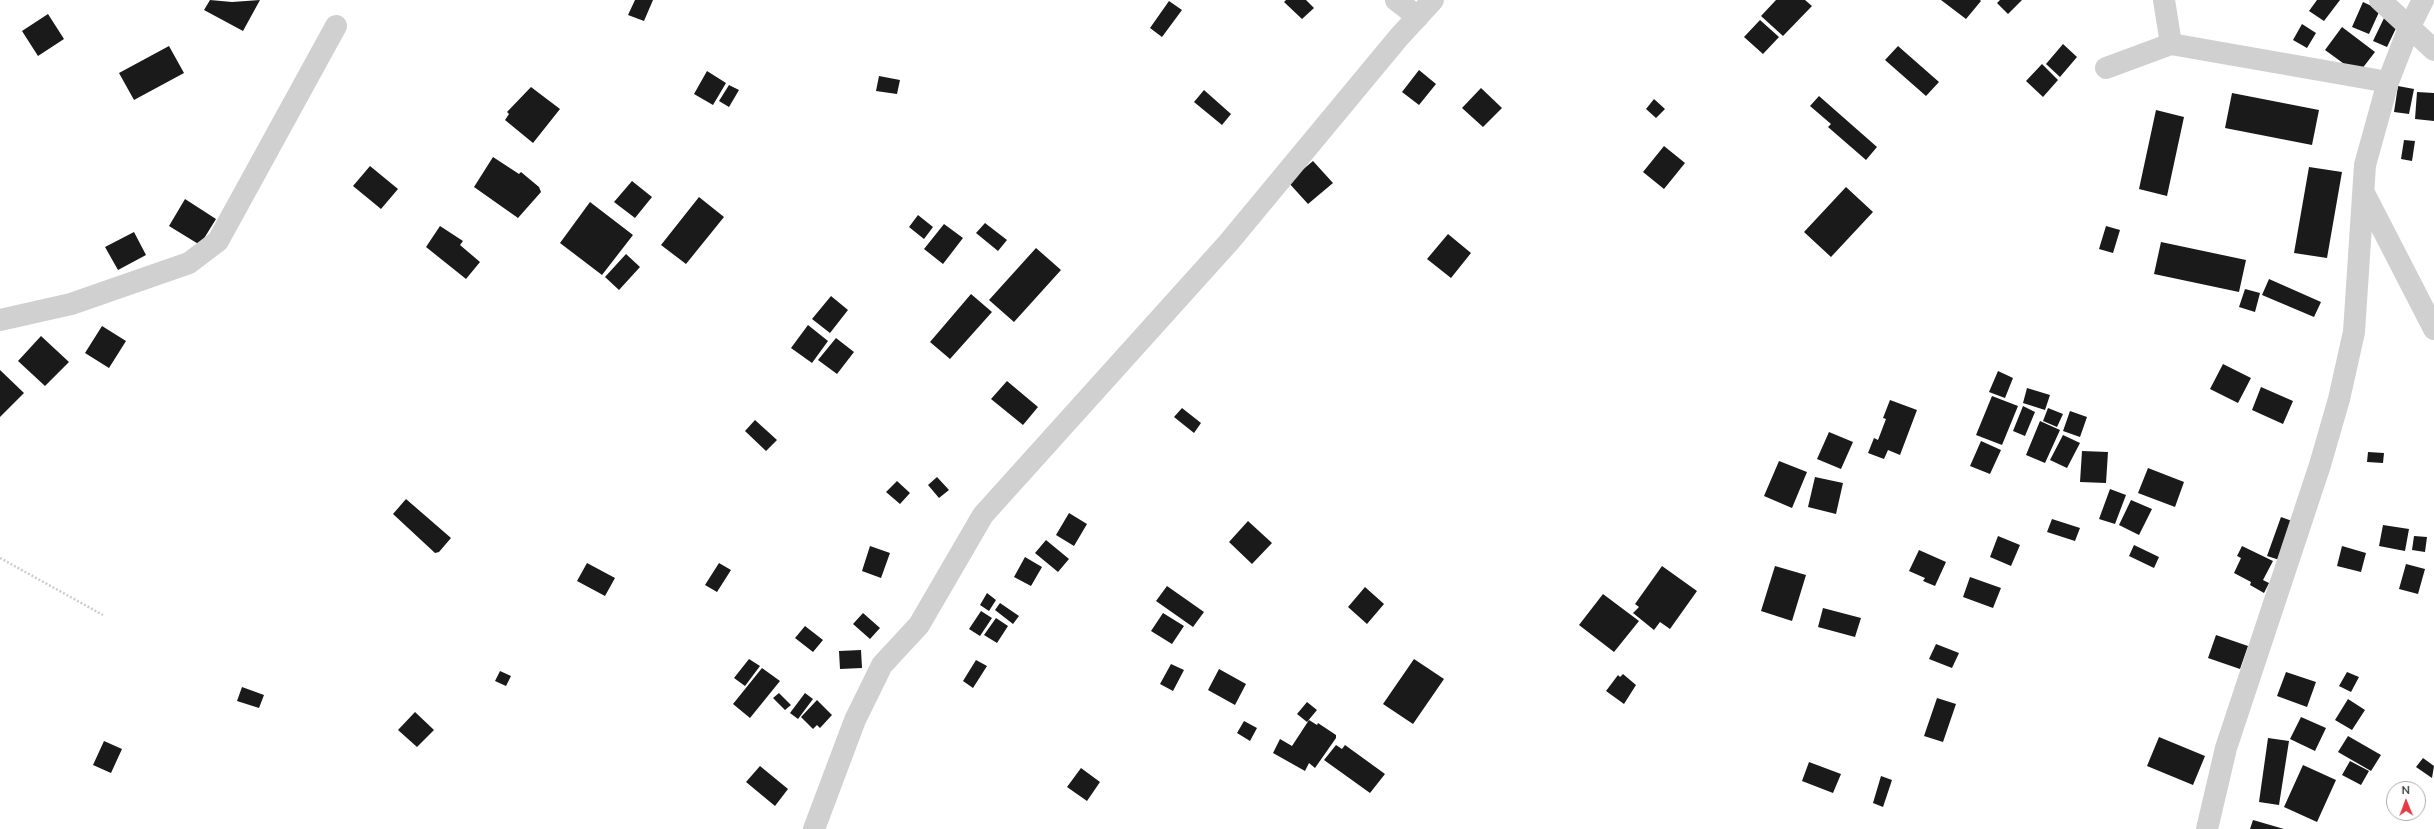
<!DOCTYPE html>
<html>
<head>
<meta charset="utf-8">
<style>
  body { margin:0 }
  #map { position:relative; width:2434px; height:829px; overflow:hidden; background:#fff; font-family:Mulish,sans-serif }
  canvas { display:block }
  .north { position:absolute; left:2386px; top:781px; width:40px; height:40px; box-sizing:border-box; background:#fff; border:1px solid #adadad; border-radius:50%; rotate:359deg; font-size:11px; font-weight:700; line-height:16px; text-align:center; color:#333 }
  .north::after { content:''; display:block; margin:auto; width:14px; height:18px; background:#e63946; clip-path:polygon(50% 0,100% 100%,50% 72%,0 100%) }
</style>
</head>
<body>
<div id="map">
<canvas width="2434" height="829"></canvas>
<div class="north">N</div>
</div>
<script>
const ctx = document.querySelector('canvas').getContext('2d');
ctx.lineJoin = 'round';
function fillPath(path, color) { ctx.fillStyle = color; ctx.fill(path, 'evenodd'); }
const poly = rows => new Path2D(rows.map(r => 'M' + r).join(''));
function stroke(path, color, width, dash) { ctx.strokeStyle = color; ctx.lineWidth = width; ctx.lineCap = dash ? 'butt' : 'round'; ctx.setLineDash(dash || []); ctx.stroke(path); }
const building = poly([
  [210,0,232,2,260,0,243,31,204,10],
  [635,0,653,0,644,21,628,15],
  [1286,0,1306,0,1314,8,1302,19,1284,2],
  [1776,0,1805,0,1812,6,1783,36,1761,16],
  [1941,0,1980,0,1981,1,1966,19],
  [2000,0,2022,0,2008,14,1997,3],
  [2317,0,2340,0,2324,21,2309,11],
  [1169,1,1182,10,1162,37,1150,28],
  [2363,2,2380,10,2369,34,2352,27],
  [48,14,64,39,38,56,22,31],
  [2385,16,2399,22,2387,47,2373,41],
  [1760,20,1779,37,1763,54,1744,37],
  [2302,24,2316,33,2307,48,2293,40],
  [2342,27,2375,52,2358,74,2325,50],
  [2063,44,2077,57,2060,77,2046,64],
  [169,46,184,73,134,100,119,73],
  [1898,46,1939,82,1926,96,1885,60],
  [2042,64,2058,80,2043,97,2026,81],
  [1419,70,1436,84,1419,105,1402,92],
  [707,71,726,83,713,105,694,94],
  [879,76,900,80,897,94,876,91],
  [729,85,739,90,729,107,719,101],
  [2398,86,2414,89,2409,114,2394,112],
  [531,87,560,109,533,143,505,120,509,114,507,112],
  [1481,88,1502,108,1483,127,1462,108],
  [1204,90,1231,114,1222,125,1194,102],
  [2417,92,2434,93,2434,121,2415,119],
  [2232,93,2319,110,2312,145,2225,128],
  [1819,96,1877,147,1866,160,1828,127,1831,124,1810,106],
  [1654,99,1665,109,1656,118,1646,109],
  [2156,110,2184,117,2167,196,2139,189],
  [2404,140,2415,141,2412,161,2401,159],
  [1664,146,1685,163,1664,189,1643,172],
  [493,157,519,174,521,172,539,187,541,192,518,218,474,187],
  [1313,161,1333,183,1308,204,1288,182],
  [370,166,398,189,381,209,353,186],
  [2309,167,2342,172,2327,258,2294,253],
  [632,181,652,197,635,218,614,202],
  [1846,187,1873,212,1831,257,1804,232],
  [699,197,724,217,686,264,661,245],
  [185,199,216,219,200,245,169,226],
  [590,202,633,235,602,275,560,243],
  [918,215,933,227,924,239,909,227],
  [985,223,1007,240,998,251,976,233],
  [944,224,963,238,943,264,924,249],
  [440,226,463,241,460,245,480,262,466,279,426,247],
  [2106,226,2120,230,2113,253,2099,249],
  [134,232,146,255,118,270,105,247],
  [1448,234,1471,253,1451,278,1427,259],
  [2161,242,2246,260,2239,292,2154,274],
  [1036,248,1061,270,1014,322,989,300],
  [626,254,640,267,619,290,605,277],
  [2269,279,2321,302,2314,317,2262,295],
  [2245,289,2260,293,2255,312,2239,307],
  [971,294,992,312,950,359,930,342],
  [831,296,848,310,830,333,812,319],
  [808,325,828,341,812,363,791,348],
  [102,326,126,341,109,368,85,353],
  [41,336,69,362,45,386,18,361],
  [836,338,854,352,837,374,818,360],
  [2223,364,2251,378,2238,403,2210,389],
  [0,370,24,393,0,417],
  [1998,371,2013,378,2005,398,1989,392],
  [1007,381,1038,407,1023,425,991,399],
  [2261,387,2293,401,2283,424,2252,410],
  [2027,388,2050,395,2045,410,2023,403],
  [1992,396,2018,406,2002,445,1976,435],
  [1890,400,1917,410,1900,455,1888,450,1884,459,1868,453,1874,438,1878,440,1886,419,1883,418],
  [2023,406,2035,412,2025,436,2013,431],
  [1182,408,1201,423,1194,433,1174,417],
  [2048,408,2063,414,2057,427,2043,421],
  [2070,411,2087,417,2080,437,2063,431],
  [755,420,777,440,766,451,745,431],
  [2040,421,2060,430,2045,463,2026,455],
  [1829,432,1853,442,1841,469,1817,459],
  [2063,435,2080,443,2067,468,2050,460],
  [1981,441,2001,450,1990,474,1970,466],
  [2082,451,2108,452,2106,483,2080,482],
  [2368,452,2384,453,2383,463,2367,462],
  [1779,461,1807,472,1792,508,1764,496],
  [2148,468,2184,482,2175,507,2138,493],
  [937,477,949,490,939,498,928,485],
  [1815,477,1843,483,1836,514,1808,507],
  [897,481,910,493,900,504,886,492],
  [2110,489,2126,495,2115,524,2099,519],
  [406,499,451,538,439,552,435,553,393,514],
  [2131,500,2152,509,2139,535,2119,525],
  [1069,513,1087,524,1074,546,1056,535],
  [2281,517,2303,525,2289,563,2267,556],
  [2052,519,2080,528,2075,541,2047,532],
  [1248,521,1272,543,1252,564,1229,542],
  [2383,525,2409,529,2405,551,2379,546],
  [1998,536,2020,545,2011,566,1990,557],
  [2414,536,2427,537,2425,552,2412,550],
  [1046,540,1069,559,1058,572,1035,553],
  [2134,545,2159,557,2154,568,2129,556],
  [870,546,890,553,881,578,862,571],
  [2242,546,2273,561,2263,580,2269,583,2264,593,2250,585,2251,582,2234,573,2241,558,2237,556],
  [2342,546,2366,553,2361,572,2337,566],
  [1919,550,1946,562,1935,586,1923,581,1925,578,1909,571],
  [1025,557,1042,567,1031,586,1014,577],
  [587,563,615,578,605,596,577,581],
  [719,563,731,570,717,592,705,585],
  [2406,564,2425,569,2418,594,2399,589],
  [1662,566,1697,591,1670,629,1660,622,1654,630,1633,613,1639,607,1635,604],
  [1775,566,1806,575,1792,621,1761,611],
  [1970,577,2001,588,1993,608,1963,597],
  [1167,586,1204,612,1193,627,1156,601],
  [1365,587,1384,604,1367,624,1348,607],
  [987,593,996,600,989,611,980,605],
  [1603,594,1639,621,1614,652,1579,625],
  [1000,603,1019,616,1013,624,995,610],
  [1823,608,1861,618,1855,637,1818,627],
  [981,611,992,618,980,636,969,629],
  [863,613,880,628,870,639,853,624],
  [1163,613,1184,626,1172,644,1151,631],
  [996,618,1008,626,997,643,984,635],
  [805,626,823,640,813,652,795,638],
  [2216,635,2248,646,2240,669,2208,658],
  [1936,644,1959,653,1952,668,1929,659],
  [861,650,862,668,840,669,839,651],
  [749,659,760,666,745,686,734,678],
  [1414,659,1444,679,1413,724,1383,704],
  [976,660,987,666,973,688,963,681],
  [1171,664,1184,670,1173,691,1160,684],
  [762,668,780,681,750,718,733,704],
  [1219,669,1246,684,1235,705,1208,690],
  [500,671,511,676,506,686,495,681],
  [2286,672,2316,682,2307,707,2277,696],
  [2347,672,2359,677,2351,692,2339,686],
  [1623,674,1636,685,1624,704,1606,691,1618,675,1620,677],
  [242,687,264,695,259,708,237,701],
  [779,693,791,705,785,710,773,698],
  [805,693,813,699,798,719,790,713],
  [1937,698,1956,704,1943,742,1924,736],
  [2348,699,2365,710,2352,730,2335,720],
  [817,700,832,715,820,728,817,725,813,729,801,717],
  [1307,702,1317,710,1307,722,1297,714],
  [415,712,434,730,417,747,398,730],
  [2301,717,2326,728,2315,751,2290,739],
  [1309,720,1317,725,1318,723,1336,735,1336,738,1315,768,1309,763,1305,771,1273,753,1280,739,1292,746],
  [1244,721,1257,728,1250,741,1237,733],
  [2348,736,2381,755,2371,771,2338,752],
  [2159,737,2205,756,2193,785,2147,766],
  [2268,738,2289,741,2279,805,2259,802],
  [104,741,122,749,111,773,93,765],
  [1336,745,1342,749,1345,745,1385,774,1370,793,1324,760],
  [2423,758,2434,766,2432,778,2416,767],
  [2350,761,2369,771,2361,785,2342,775],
  [1809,762,1841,774,1833,793,1802,781],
  [2303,765,2336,780,2317,822,2284,807],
  [760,766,788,789,775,806,746,782],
  [1081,768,1100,782,1087,801,1067,787],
  [1881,776,1892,780,1883,807,1873,803],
  [2253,820,2284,829,2250,829]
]);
const path = poly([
  [0,558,103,615]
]);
const minor = poly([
  [1396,0,1418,17],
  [2164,0,2171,44],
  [2380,0,2434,50],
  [2106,68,2171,44,2388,82],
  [2364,193,2434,329],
  [0,320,71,304,189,263,218,241,336,26],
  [814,829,855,720,882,665,919,625,983,515,1229,242,1399,37,1433,0],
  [2207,829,2226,748,2320,465,2339,399,2354,332,2365,165,2388,82,2409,28,2423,0]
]);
fillPath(building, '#1a1a1a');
stroke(path, '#cdcdcd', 2.5, [2, 2]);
stroke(minor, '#d0d0d0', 22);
</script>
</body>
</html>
